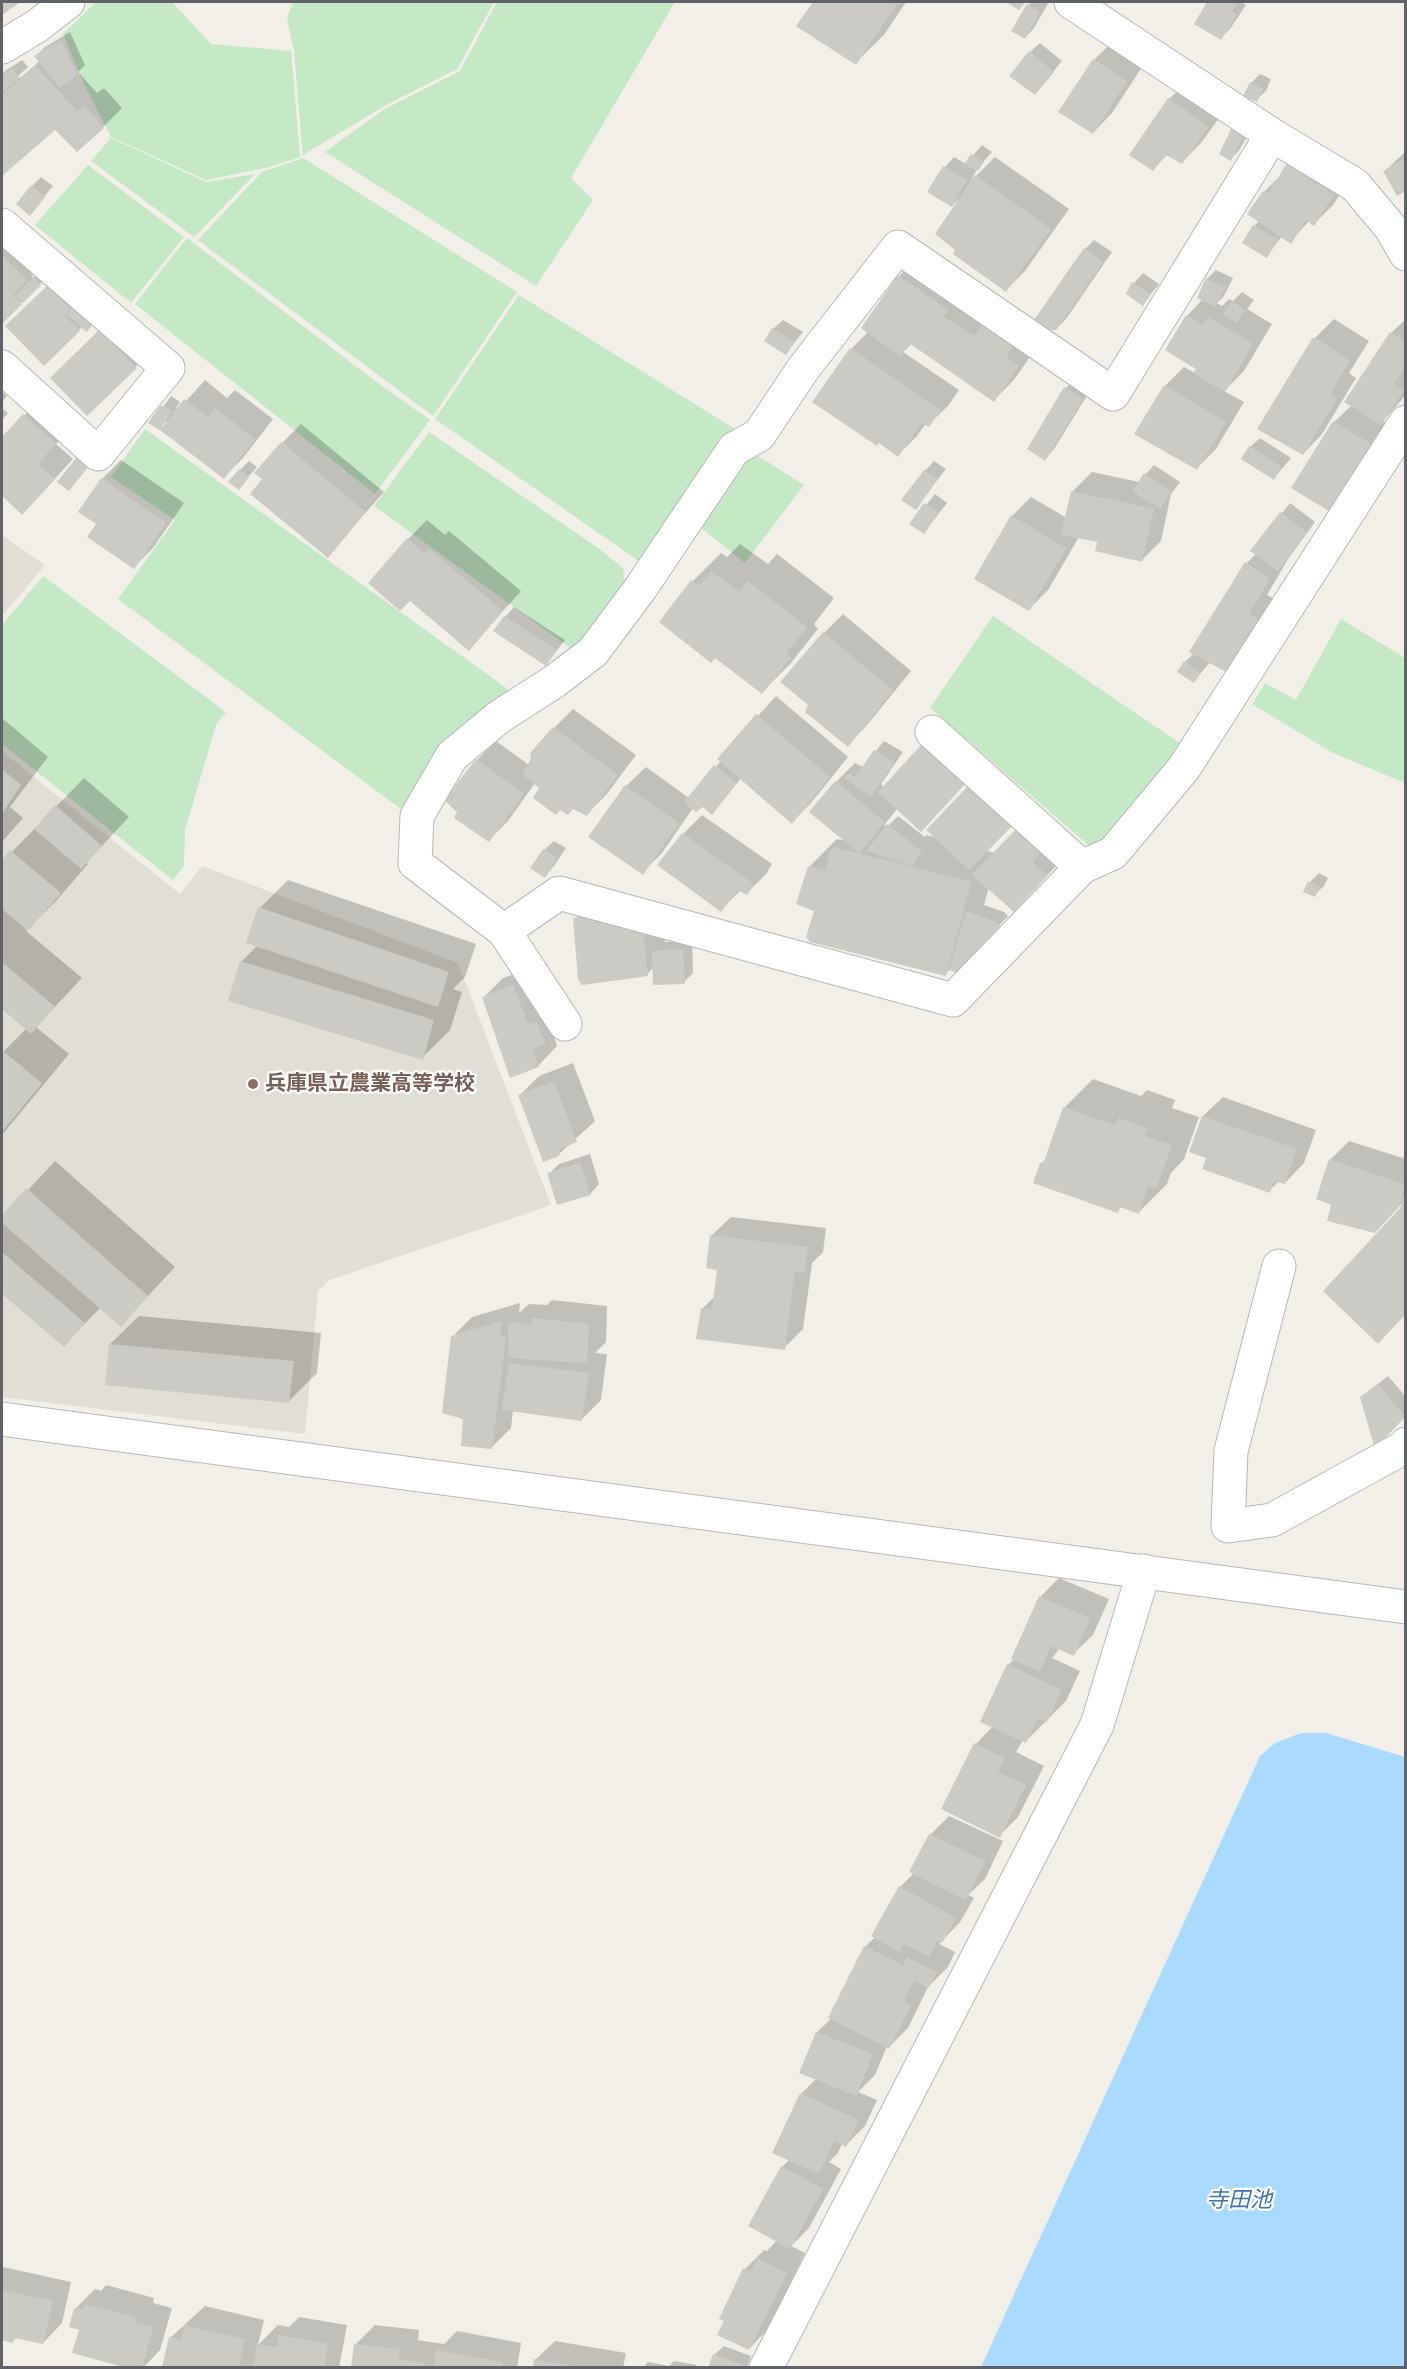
<!DOCTYPE html>
<html>
<head>
<meta charset="utf-8">
<style>
  body { margin:0 }
  #map { position:relative; width:1407px; height:2369px; overflow:hidden; background:#f1efe8; font-family:"Alegreya Sans",sans-serif }
  canvas { display:block }
  .frame { position:absolute; inset:0; border:3px solid #5f6368; pointer-events:none }
</style>
</head>
<body>
<div id="map">
<canvas width="1407" height="2369"></canvas>
<div class="frame"></div>
</div>
<script>
const ctx = document.querySelector('canvas').getContext('2d');
ctx.lineJoin = 'round';
function fillPath(path, color) { ctx.fillStyle = color; ctx.fill(path, 'evenodd'); }
const poly = rows => new Path2D(rows.map(r => 'M' + r).join(''));
function stroke(path, color, width, dash) { ctx.strokeStyle = color; ctx.lineWidth = width; ctx.lineCap = dash ? 'butt' : 'round'; ctx.setLineDash(dash || []); ctx.stroke(path); }
function write(font, color, halo, rows, align = 'center') {
  ctx.font = font + ' "Alegreya Sans","Noto Sans JP",sans-serif'; ctx.lineWidth = 4.5; ctx.setLineDash([]); ctx.textBaseline = 'middle'; ctx.strokeStyle = halo; ctx.fillStyle = color; for (const [text, x, y, turn = 0] of rows) {
    ctx.save(); ctx.translate(x, y); ctx.rotate((+turn || 0) * Math.PI / 180); ctx.textAlign = isNaN(turn) ? turn : align; if (halo) ctx.strokeText(text, 0, 0); ctx.fillText(text, 0, 0); ctx.restore();
  }
}
const education = poly([
  [2,535,45,565,2,616],
  [2,751,180,894,202,866,458,963,551,1205,330,1280,318,1291,305,1434,2,1397]
]);
const green = poly([
  [96,2,172,2,211,44,291,51,300,157,270,167,206,180,111,137,84,84,63,34],
  [293,2,494,2,457,69,386,105,303,155,294,51,287,18],
  [497,2,675,2,571,178,593,200,536,286,325,152,383,110,460,71],
  [111,138,206,182,255,174,194,237,91,161],
  [303,158,517,292,433,416,198,240,262,172],
  [88,165,184,237,131,303,35,225],
  [187,238,378,383,430,420,375,494,135,304],
  [519,295,735,429,643,564,435,419],
  [145,429,512,692,409,815,118,599,175,520,111,477],
  [429,432,598,548,623,568,625,585,576,652,374,506],
  [755,454,804,485,745,563,696,524,743,455],
  [43,576,226,712,216,725,185,830,184,866,173,880,2,744,2,625],
  [993,616,1184,746,1132,818,1093,849,930,708],
  [1341,619,1405,658,1405,783,1333,753,1252,704,1265,683,1296,700]
]);
const water = poly([
  [1301,1733,1326,1733,1405,1757,1405,2367,981,2367,1260,1756,1275,1743]
]);
const shadow = poly([
  [815,2,906,2,884,35,855,63,798,25],
  [1032,2,1049,2,1034,28,1025,38,1028,5],
  [1209,2,1241,2,1246,5,1230,29,1221,38,1196,24],
  [70,32,85,65,78,72,97,93,104,88,122,108,103,127,55,128,2,174,2,73,22,60,28,67,18,76,20,78,40,61,36,56,45,47],
  [1113,41,1146,61,1112,113,1093,133,1094,60],
  [1040,43,1062,61,1035,93,1030,52],
  [1260,74,1271,79,1266,91,1256,100,1251,83],
  [1189,80,1227,107,1201,143,1182,162,1168,154,1153,169,1131,155,1169,99],
  [1254,123,1240,149,1231,159,1221,153],
  [982,145,992,152,977,169,971,181,995,157,1069,209,1025,271,1006,290,956,249,961,198,952,205,929,192,945,167,954,157,966,164],
  [1406,151,1406,190,1385,171],
  [1289,164,1352,175,1333,205,1314,224,1309,221,1290,242,1282,236,1267,256,1254,226,1259,221,1264,192,1282,174],
  [41,177,53,186,30,214,32,186],
  [1094,240,1112,252,1066,319,1056,329,1085,249],
  [2,241,45,260,31,274,34,278,43,268,49,275,2,322],
  [919,257,1037,347,1013,381,994,400,912,343,903,352,959,390,948,406,928,425,926,423,917,436,898,455,851,349,868,332,899,276],
  [67,268,96,321,87,330,83,326,44,364,7,326],
  [1216,270,1233,278,1224,296,1217,303,1222,306,1229,299,1233,301,1242,292,1254,300,1247,309,1272,324,1244,371,1224,391,1244,402,1216,449,1196,469,1165,386,1184,367,1195,373,1198,368,1187,316,1203,299,1207,279],
  [1143,273,1159,284,1143,304,1128,293,1134,283],
  [119,312,155,348,87,414,52,378],
  [1334,319,1369,341,1349,373,1356,378,1322,434,1303,454,1315,338],
  [1406,319,1406,395,1383,421,1389,425,1348,490,1329,509,1334,422,1352,405,1391,333],
  [783,320,803,332,786,353,773,329],
  [1075,379,1091,389,1054,449,1045,459,1066,388],
  [205,380,227,398,235,390,273,419,243,458,224,477,166,421,159,428,151,423,171,396,180,402,176,408,178,410],
  [2,391,7,396,2,402],
  [43,396,74,424,56,444,73,459,41,494,2,496,2,439],
  [2,408,8,413,2,420],
  [301,424,384,492,327,556,282,443],
  [1260,438,1291,458,1274,478,1250,447],
  [121,460,184,503,153,548,134,567,98,523,102,479],
  [249,461,257,467,238,488,240,470],
  [934,461,946,469,915,508,925,471],
  [1154,465,1180,482,1171,494,1161,541,1142,560,1099,541,1079,537,1048,590,1029,609,1012,516,1031,497,1067,518,1073,491,1092,472,1139,482],
  [935,494,947,503,924,532,912,523],
  [1290,503,1315,522,1288,559,1267,595,1277,600,1245,651,1226,671,1210,662,1194,681,1185,662,1194,653,1247,563,1257,553,1253,550],
  [427,520,445,535,449,531,521,591,469,649,408,539],
  [740,544,768,564,777,554,834,598,814,624,818,629,790,664,762,692,693,581,721,553,727,557],
  [514,607,565,640,546,664,505,617],
  [843,614,911,671,867,725,848,745,824,633],
  [776,696,848,757,811,803,792,822,741,778,721,803,693,808,662,853,642,873,626,786,646,767,689,798,721,761,719,759],
  [573,709,636,755,606,795,587,814,535,783,508,821,489,840,477,760,496,741,529,765,554,728],
  [2,718,48,757,10,807,23,818,2,842],
  [884,741,903,752,881,784,885,787,983,764,940,811,898,808,884,825,888,826,898,816,925,837,926,835,995,853,1019,828,1065,856,1033,891,989,887,984,905,1004,912,1008,916,965,962,950,969,944,975,816,910,809,867,837,839,847,841,836,782,855,763,863,767],
  [84,778,129,817,86,863,88,864,56,901,26,931,82,978,36,1027,69,1054,2,1135,2,1053,27,1028,2,1007,2,862],
  [702,815,772,864,766,874,747,893,741,890,721,910,683,834],
  [554,841,566,848,554,866,545,876,544,850],
  [1319,873,1328,878,1324,886,1314,895,1310,882],
  [288,880,476,944,465,977,453,989,462,992,450,1030,422,1058,241,962,258,945,260,908],
  [629,894,633,900,646,899,650,907,661,911,665,942,692,941,693,973,684,982,654,967,647,974,575,919,594,899],
  [533,967,557,1046,538,1066,484,997,503,978],
  [573,1063,595,1121,558,1155,520,1095,539,1076],
  [1093,1079,1141,1096,1147,1090,1175,1100,1172,1108,1199,1117,1184,1159,1171,1173,1167,1184,1139,1212,1122,1206,1117,1211,1041,1164,1046,1159,1065,1107],
  [1223,1097,1316,1130,1304,1163,1285,1183,1279,1181,1269,1191,1208,1157,1191,1151,1203,1116],
  [1349,1141,1406,1159,1406,1314,1378,1342,1403,1202,1374,1231,1332,1204,1330,1160],
  [590,1154,599,1184,590,1194,549,1174,559,1164],
  [55,1161,175,1267,121,1325,101,1307,64,1345,2,1292,2,1218],
  [731,1217,826,1228,823,1252,812,1263,803,1329,784,1348,702,1309,715,1296,718,1268,711,1236],
  [552,1300,607,1306,606,1342,595,1353,607,1354,601,1400,582,1419,513,1410,511,1428,491,1448,465,1418,453,1336,472,1317,520,1303,519,1313,529,1304,547,1305],
  [139,1316,321,1333,317,1373,289,1401,110,1344],
  [1388,1376,1406,1397,1406,1415,1375,1446,1361,1397],
  [1059,1578,1109,1599,1093,1635,1073,1654,1060,1648,1052,1658,1080,1671,1066,1701,1025,1742,1023,1740,1016,1752,1044,1766,1018,1817,999,1836,943,1808,976,1744,993,1726,1008,1665,1014,1659,1040,1597],
  [949,1816,1003,1841,985,1879,968,1895,974,1898,960,1922,939,1944,955,1952,948,1967,928,1987,908,2028,889,2047,887,2046,875,2075,858,2092,877,2100,865,2126,846,2145,842,2143,838,2153,829,2162,841,2169,809,2228,791,2246,805,2253,768,2329,749,2349,745,2269,764,2250,767,2251,777,2240,782,2167,790,2159,801,2094,817,2078,801,2072,817,2032,832,2018,865,1947,875,1937,873,1936,900,1887,914,1873,930,1835],
  [3,2267,71,2282,62,2323,43,2343,17,2337,13,2341,2,2339],
  [106,2285,154,2298,153,2303,172,2308,160,2350,143,2368,133,2368,80,2329,76,2308,95,2289,101,2291],
  [205,2306,264,2320,258,2345,278,2325,289,2327,299,2317,347,2325,339,2368,172,2368,164,2366,170,2338],
  [375,2325,419,2330,418,2340,444,2344,457,2331,521,2343,517,2368,353,2368,356,2344],
  [555,2341,626,2353,623,2368,534,2368,535,2360],
  [724,2346,751,2356,747,2368,710,2368,714,2355],
  [674,2361,696,2365,696,2368,643,2368,648,2362,669,2366]
]);
const building = poly([
  [2,2,18,2,19,3,2,15],
  [813,2,898,2,856,65,796,26],
  [1006,2,1025,2,1019,10],
  [1207,2,1237,2,1232,11,1237,15,1221,40,1194,24],
  [1027,4,1040,12,1025,39,1011,31],
  [61,40,77,75,60,88,34,56],
  [1029,51,1054,72,1035,95,1009,76],
  [1093,59,1127,81,1093,134,1058,112],
  [35,65,77,111,84,106,104,128,77,152,55,130,2,176,2,95],
  [13,68,19,78,2,93,2,75],
  [1250,82,1263,89,1257,102,1243,96],
  [1168,98,1209,127,1182,164,1166,155,1153,171,1129,155],
  [1233,125,1245,132,1231,161,1219,154],
  [971,154,984,162,978,171,964,164],
  [1406,158,1406,191,1397,196,1383,171],
  [1287,163,1334,195,1314,226,1306,220,1291,244,1247,214,1263,191,1268,194],
  [943,166,967,180,952,207,927,192],
  [975,175,1051,229,1006,292,953,254,955,250,935,234],
  [31,185,45,197,30,216,16,204],
  [1253,225,1278,240,1267,258,1242,243],
  [1084,248,1103,262,1056,330,1048,330,1034,320],
  [2,255,27,280,13,295,22,304,2,324],
  [898,275,948,310,943,316,974,336,982,325,1013,347,1006,357,1019,366,994,402,909,343,901,357,861,328],
  [33,277,41,285,23,303,15,295],
  [1206,278,1225,288,1215,307,1197,298],
  [1132,282,1151,294,1143,306,1126,294],
  [47,286,70,309,64,315,80,331,44,366,5,326],
  [1232,301,1245,310,1236,323,1223,314],
  [72,307,92,325,87,332,66,314],
  [1186,315,1203,325,1208,317,1253,343,1225,392,1193,373,1196,369,1165,350],
  [772,328,795,342,786,355,764,341],
  [99,330,137,368,87,416,50,378],
  [1390,332,1406,342,1406,367,1394,384,1404,390,1381,425,1344,402],
  [1313,337,1350,360,1331,393,1337,398,1303,455,1257,429],
  [850,348,941,410,929,427,922,423,898,457,879,443,877,446,812,402],
  [1164,385,1226,422,1197,470,1134,434],
  [1064,387,1083,399,1045,461,1027,449],
  [184,399,208,417,215,408,255,439,224,479,160,430],
  [161,405,172,411,160,430,148,423],
  [23,414,56,444,38,464,55,479,22,515,2,496,2,437],
  [1333,421,1371,444,1329,511,1291,488],
  [281,442,366,512,328,558,250,494,262,479,254,473],
  [1249,446,1282,467,1274,480,1241,459],
  [77,457,89,466,69,491,57,482],
  [239,469,249,477,239,490,228,482],
  [924,470,938,479,916,510,901,500],
  [1144,473,1171,491,1160,509,1132,491],
  [101,478,166,523,134,569,87,537,96,524,78,512],
  [1071,491,1154,509,1142,562,1095,551,1097,542,1061,535],
  [924,503,939,513,924,534,909,524],
  [1280,512,1307,532,1278,571,1250,551],
  [1011,515,1066,548,1029,611,974,579],
  [407,538,425,554,429,549,503,611,469,651,410,601,400,611,368,583],
  [1245,562,1270,578,1249,614,1259,620,1226,672,1189,652],
  [711,571,740,592,748,581,807,627,787,653,791,658,762,694,715,658,711,663,659,622,691,580,699,586],
  [504,616,557,650,546,666,493,631],
  [823,632,893,690,848,747,805,712,808,705,780,682],
  [1184,661,1201,673,1194,683,1177,672],
  [756,714,830,777,792,824,717,759],
  [553,727,618,775,587,816,573,809,568,815,560,810,556,815,533,798,539,788,522,774,531,759,530,753],
  [922,744,965,784,921,832,878,792],
  [874,750,895,762,871,797,844,778,848,773,855,777],
  [476,759,524,794,489,842,454,818,457,812,444,800],
  [714,765,737,783,712,815,703,807,696,812,684,802],
  [2,769,21,785,2,814],
  [835,781,885,822,859,853,809,812],
  [970,784,1013,825,969,870,926,830],
  [625,785,679,823,643,875,588,837],
  [55,805,102,846,81,869,34,829],
  [887,824,922,851,912,866,866,851],
  [1018,827,1039,845,1040,853,1033,862,1047,876,1014,912,972,875],
  [682,833,754,884,747,895,738,890,721,912,657,865],
  [834,847,969,881,971,884,946,976,810,942,806,937,814,911,796,904,808,866,825,870,830,850],
  [543,849,557,858,545,878,530,868],
  [10,850,61,893,28,931,2,909,2,860],
  [1308,881,1320,887,1315,897,1303,892],
  [258,907,449,972,438,1007,246,943],
  [966,911,995,921,1000,926,956,973,949,970],
  [609,913,643,930,648,976,582,985,578,979,573,918],
  [683,949,685,984,653,985,652,951],
  [240,961,434,1020,423,1060,228,1001],
  [2,962,55,1007,31,1034,2,1009],
  [513,985,528,1024,537,1022,545,1043,533,1049,539,1067,510,1078,482,997],
  [2,1050,42,1083,2,1132],
  [554,1081,577,1142,560,1149,559,1156,543,1162,518,1095],
  [1063,1107,1115,1125,1118,1118,1148,1128,1145,1136,1172,1145,1156,1189,1148,1186,1139,1214,1120,1207,1118,1213,1033,1183,1040,1163,1043,1164],
  [1202,1116,1297,1149,1285,1184,1274,1181,1270,1193,1202,1169,1206,1158,1189,1152],
  [1329,1159,1405,1184,1399,1207,1375,1233,1327,1221,1331,1205,1316,1199],
  [580,1163,591,1195,557,1205,547,1173],
  [26,1188,148,1296,121,1327,2,1223,2,1215],
  [1406,1190,1406,1313,1378,1344,1323,1291,1400,1208],
  [710,1235,808,1247,804,1273,795,1271,785,1350,696,1339,701,1308,712,1309,717,1270,706,1268],
  [2,1252,85,1323,64,1347,2,1294],
  [531,1318,589,1324,587,1363,508,1358,508,1322,531,1324],
  [502,1321,500,1336,506,1336,492,1449,461,1446,463,1419,442,1413,451,1336],
  [109,1344,294,1361,289,1403,105,1385],
  [509,1363,589,1373,582,1421,502,1410],
  [1378,1384,1405,1417,1375,1449,1360,1397],
  [1039,1596,1090,1618,1074,1656,1051,1646,1040,1672,1011,1659],
  [1007,1664,1062,1690,1047,1722,1038,1718,1026,1743,980,1722],
  [974,1743,1005,1758,998,1772,1026,1785,1000,1838,941,1809],
  [929,1834,985,1861,966,1900,909,1872],
  [899,1886,956,1918,942,1943,937,1941,929,1957,904,1944,900,1952,871,1936],
  [864,1946,903,1965,907,1957,937,1972,929,1988,914,1981,904,2002,911,2005,889,2049,828,2018],
  [816,2032,873,2054,856,2096,799,2073],
  [800,2093,859,2120,846,2147,834,2141,819,2174,772,2153],
  [781,2166,823,2189,790,2249,748,2226],
  [757,2258,787,2273,749,2350,717,2335,724,2321,719,2319,743,2268,751,2272],
  [2,2290,53,2301,43,2344,14,2338,13,2343,2,2340],
  [85,2304,136,2317,135,2322,153,2327,142,2368,127,2368,72,2353,79,2330,69,2327,74,2308,84,2310],
  [184,2325,245,2339,239,2368,162,2367,169,2337,181,2340],
  [279,2335,328,2344,324,2368,253,2368,257,2344,277,2347],
  [354,2344,400,2349,399,2359,424,2362,423,2368,351,2368],
  [436,2350,503,2362,502,2368,433,2368],
  [713,2354,743,2365,742,2368,708,2368],
  [534,2359,574,2366,574,2368,533,2368]
]);
const minor = poly([
  [1071,2,1272,135,1355,185,1391,228,1406,254],
  [2,47,37,26,68,2],
  [2,225,168,368,98,454,2,367],
  [932,732,1082,867],
  [504,931,559,893,953,1000,1082,867,1113,853,1184,768,1406,422],
  [565,1024,504,931,415,863,417,816,452,756,499,717,555,681,593,652,640,589,734,449,759,435,803,369,898,247,1113,394,1272,135],
  [1279,1266,1231,1451,1228,1526,1272,1520,1403,1448,1406,1444],
  [2,1419,1406,1607],
  [766,2368,1097,1725,1144,1571]
]);
const markers = [
  [253,1084,6,"#8d6e63"]
];
const educationNames = [
  ["兵庫県立農業高等学校",265,1084]
];
const waterNames = [
  ["寺田池",1239,2200]
];
fillPath(education, '#e1ded6');
fillPath(green, '#c5e8c5');
fillPath(water, '#aadaff');
fillPath(shadow, '#0003');
fillPath(building, '#cccac5');
stroke(minor, '#b5b8bc', 35);
stroke(minor, '#fff', 33);
for (const [x, y, r, color] of markers) { const dot = new Path2D(); dot.arc(x, y, r, 0, 2 * Math.PI); ctx.fillStyle = color; ctx.fill(dot); stroke(dot, '#fff', 2); }
write('bold 21px', '#785e54', '#fff', educationNames, 'left');
write('italic 22px', '#4174aa', '#fff', waterNames);
</script>
</body>
</html>
